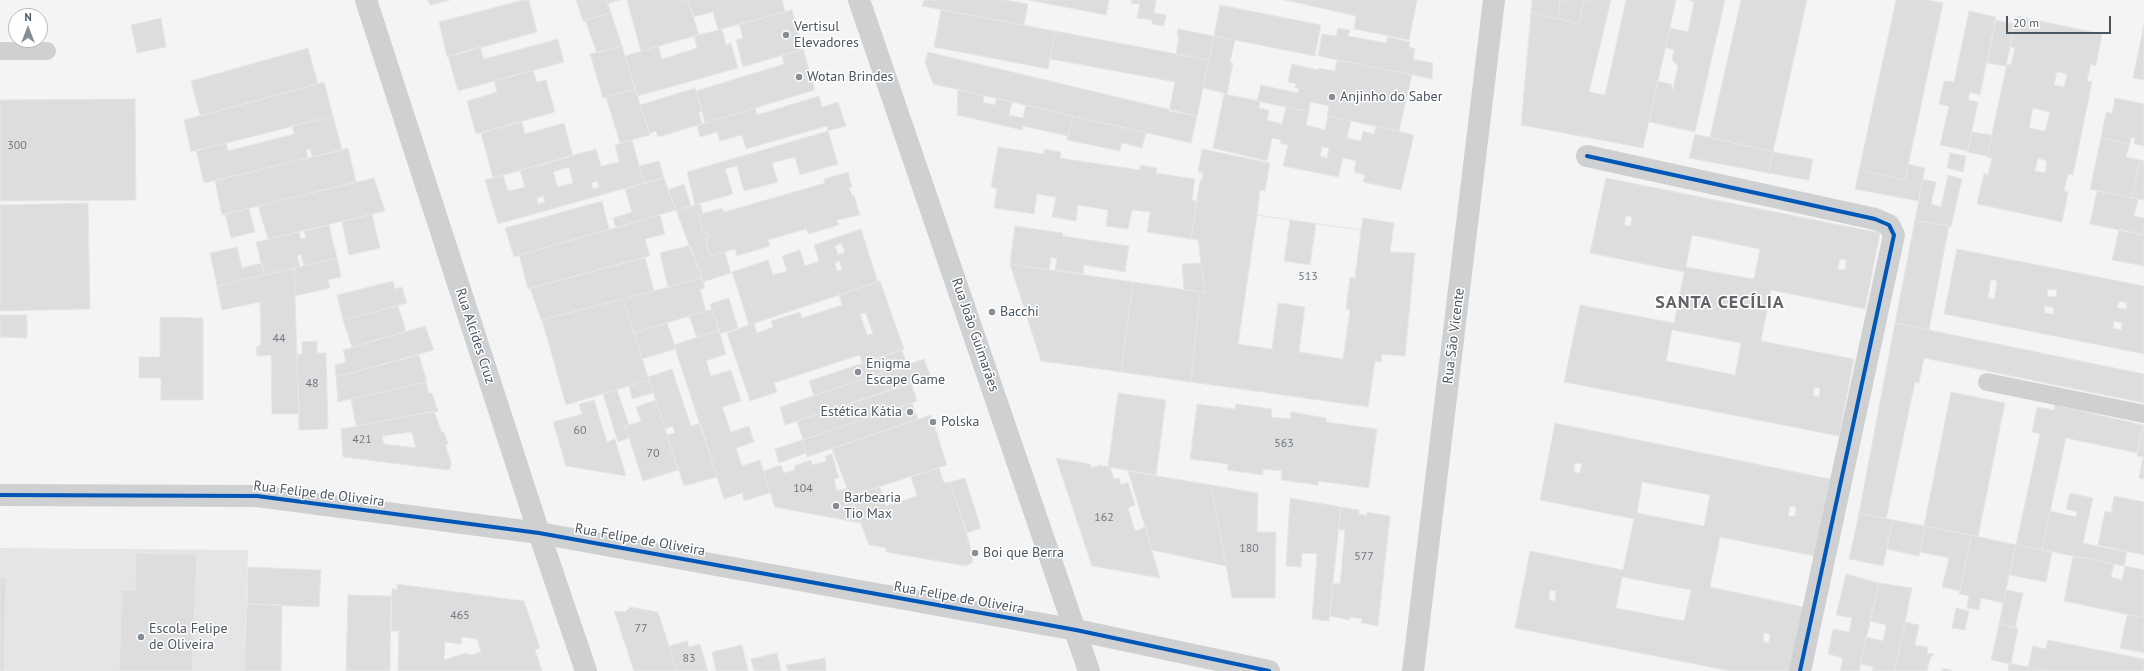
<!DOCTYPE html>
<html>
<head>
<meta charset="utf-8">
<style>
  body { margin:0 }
  #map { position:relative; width:2144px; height:671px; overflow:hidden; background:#f4f4f4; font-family:"PT Sans",sans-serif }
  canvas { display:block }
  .north { position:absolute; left:8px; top:8px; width:40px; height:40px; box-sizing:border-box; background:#fff; border:1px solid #b7bbc0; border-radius:50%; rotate:0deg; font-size:11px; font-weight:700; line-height:16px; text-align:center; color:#4a5661 }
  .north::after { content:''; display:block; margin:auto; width:14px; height:18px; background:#868d94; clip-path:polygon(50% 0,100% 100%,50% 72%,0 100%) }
  .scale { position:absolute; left:2006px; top:16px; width:105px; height:18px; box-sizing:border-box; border:2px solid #4a5661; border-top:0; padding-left:5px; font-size:12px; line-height:14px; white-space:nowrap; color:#4a5661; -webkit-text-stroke:3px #fff; paint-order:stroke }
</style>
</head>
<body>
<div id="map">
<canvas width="2144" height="671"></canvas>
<div class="north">N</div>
<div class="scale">20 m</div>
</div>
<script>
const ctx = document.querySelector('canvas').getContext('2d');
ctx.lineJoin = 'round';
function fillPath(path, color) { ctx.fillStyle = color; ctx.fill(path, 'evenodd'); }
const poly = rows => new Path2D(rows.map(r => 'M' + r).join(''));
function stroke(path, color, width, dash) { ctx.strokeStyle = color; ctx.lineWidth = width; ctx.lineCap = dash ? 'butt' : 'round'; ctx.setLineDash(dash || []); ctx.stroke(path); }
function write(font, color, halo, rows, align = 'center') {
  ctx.font = font + ' "PT Sans",sans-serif'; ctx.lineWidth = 3; ctx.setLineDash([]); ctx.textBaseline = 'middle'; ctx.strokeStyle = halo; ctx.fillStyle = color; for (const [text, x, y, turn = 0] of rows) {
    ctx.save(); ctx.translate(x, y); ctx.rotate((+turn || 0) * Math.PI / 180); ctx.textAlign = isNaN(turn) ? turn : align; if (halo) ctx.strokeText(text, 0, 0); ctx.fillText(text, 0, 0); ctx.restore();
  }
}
const education = poly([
  [0,548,248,550,244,671,0,671]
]);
const building = poly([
  [428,0,450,0,430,5,428,0],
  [523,0,529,0,537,32,447,57,439,22,523,0],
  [576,0,607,0,611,13,583,21,576,0],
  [607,0,620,0,608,4,607,0],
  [627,0,688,0,699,35,641,51,627,0],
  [688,0,782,0,785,12,718,30,713,12,694,17,688,0],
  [924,0,1006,0,1028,4,1024,25,922,6,924,0],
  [1028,0,1109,0,1106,15,1028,0],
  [1132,0,1156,0,1154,13,1166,15,1164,26,1152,24,1152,20,1137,18,1140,4,1131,3,1132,0],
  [1285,0,1417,0,1409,40,1354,29,1356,16,1285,0],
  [1532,0,1560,0,1558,19,1531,12,1532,0],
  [1560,0,1584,0,1579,24,1558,19,1560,0],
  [1584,0,1611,0,1589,92,1605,95,1626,0,1676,0,1643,148,1521,125,1531,12,1579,24,1584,0],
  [1688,0,1725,0,1695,132,1649,122,1658,81,1671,84,1673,90,1678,66,1672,60,1674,50,1665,47,1670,28,1688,32,1694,2,1688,0],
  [1741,0,1807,0,1773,152,1710,137,1741,0],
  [1896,0,1928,0,1943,3,1905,180,1859,170,1896,0],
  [1220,5,1321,25,1315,56,1214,36,1220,5],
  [792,10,803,49,743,67,736,40,743,38,739,24,792,10],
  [941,10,1055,31,1048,69,934,47,941,10],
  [1969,11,1996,17,1980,95,1970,92,1968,100,1978,102,1968,151,1940,145,1949,106,1939,104,1944,81,1954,82,1969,11],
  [611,13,622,46,597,53,585,20,611,13],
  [2017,16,2102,34,2096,66,2091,64,2087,81,2092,82,2073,175,2068,174,2064,191,2068,192,2062,222,1977,204,1984,173,1988,175,1992,158,1987,158,1987,156,2007,64,2011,65,2015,48,2010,47,2017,16],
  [2057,72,2067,74,2064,87,2054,85,2057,72],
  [2033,108,2050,112,2045,131,2029,128,2033,108],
  [2038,158,2047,161,2045,173,2035,171,2038,158],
  [161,18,166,47,137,53,131,25,161,18],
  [1996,20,2015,24,2006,66,1987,63,1996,20],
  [2144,24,2144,80,2133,78,2144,24],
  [1338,28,1350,30,1348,36,1386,43,1388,37,1410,42,1409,47,1415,49,1413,59,1433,63,1432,79,1318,56,1322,34,1336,36,1338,28],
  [722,29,726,45,731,43,738,68,638,96,625,56,658,46,662,59,697,48,694,36,722,29],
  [1178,29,1214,36,1209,60,1176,54,1179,36,1177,36,1178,29],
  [1055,31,1209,60,1197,116,1169,111,1175,82,1050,59,1055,31],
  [1214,36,1235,40,1230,62,1233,63,1227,94,1203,88,1214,36],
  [558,39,564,62,458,91,448,56,480,47,484,59,558,39],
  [622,46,635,89,603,98,590,54,622,46],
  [308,48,318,84,200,116,191,81,308,48],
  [803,49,815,90,705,123,696,91,784,64,782,56,803,49],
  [928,52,1197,116,1191,143,933,84,925,62,928,52],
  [1337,60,1412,75,1399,131,1327,116,1329,106,1310,102,1309,112,1257,101,1261,85,1298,93,1299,88,1295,88,1296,84,1288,82,1292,64,1318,70,1318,68,1335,71,1337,60],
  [533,70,537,82,546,80,555,112,476,134,467,101,497,92,494,81,533,70],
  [324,82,333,116,191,152,184,120,324,82],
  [695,88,702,111,699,112,702,124,658,137,656,131,650,133,640,105,695,88],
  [635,89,650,135,620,143,606,97,635,89],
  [958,89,984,96,983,102,995,105,996,98,1012,102,1009,115,1023,118,1026,105,1073,116,1068,136,1023,126,1022,130,957,115,958,89],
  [1224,94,1260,101,1259,108,1269,110,1267,120,1282,124,1286,107,1309,112,1306,125,1325,130,1328,116,1351,121,1347,138,1361,141,1363,131,1374,134,1376,126,1414,135,1401,190,1363,182,1365,175,1354,172,1356,161,1343,158,1338,177,1283,166,1288,145,1280,143,1281,140,1272,138,1267,161,1213,148,1224,94],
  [1322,147,1329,148,1327,158,1320,156,1322,147],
  [819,96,822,107,838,102,846,126,828,131,827,126,746,149,742,135,720,141,717,132,700,137,697,126,705,123,755,108,757,115,819,96],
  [2115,98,2144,104,2144,146,2134,144,2135,138,2131,138,2130,144,2101,138,2106,112,2112,113,2115,98],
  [135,99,136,200,0,201,0,100,135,99],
  [333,116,342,150,312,157,310,149,306,150,308,158,204,183,196,150,226,143,228,151,294,134,292,126,333,116],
  [1073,116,1146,133,1142,148,1122,143,1120,151,1067,140,1073,116],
  [522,122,525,134,564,123,573,156,493,178,481,133,522,122],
  [828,131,838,164,800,175,795,157,772,163,778,182,744,191,737,166,725,169,733,194,695,205,687,172,828,131],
  [1972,132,1992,135,1987,156,1967,152,1972,132],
  [1695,134,1773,152,1768,173,1689,158,1695,134],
  [2101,138,2130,144,2126,157,2140,160,2132,198,2090,189,2101,138],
  [632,140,644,183,498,224,485,180,503,175,508,191,525,187,520,170,596,149,601,166,619,162,615,145,632,140],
  [569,167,573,183,558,187,553,172,569,167],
  [597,181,599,187,593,189,591,183,597,181],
  [543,196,545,202,538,204,537,198,543,196],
  [998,147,1044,154,1044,149,1061,152,1060,158,1140,170,1140,165,1157,168,1156,173,1195,179,1192,200,1197,201,1191,239,1147,232,1150,212,1132,210,1128,229,1106,226,1108,210,1078,205,1076,221,1052,217,1056,197,1037,194,1034,214,994,208,997,189,991,187,998,147],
  [348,148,356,182,222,215,215,181,348,148],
  [1202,149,1270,163,1265,191,1260,190,1257,215,1361,230,1363,218,1394,223,1390,252,1415,253,1405,356,1382,354,1381,362,1375,361,1368,407,1191,382,1200,292,1205,293,1198,240,1191,239,1200,180,1202,180,1203,173,1198,172,1202,149],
  [1773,152,1813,159,1809,180,1768,173,1773,152],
  [1950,153,1966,156,1963,172,1947,168,1950,153],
  [2140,160,2144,161,2144,200,2132,198,2140,160],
  [659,161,664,178,644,183,639,166,659,161],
  [1908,164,1925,168,1918,201,1855,189,1859,170,1905,180,1908,164],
  [848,172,852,187,849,188,852,196,854,195,860,215,837,220,839,225,808,234,806,229,768,240,770,246,737,256,735,249,710,256,705,238,709,237,707,232,703,233,698,215,722,208,724,212,825,183,824,179,848,172],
  [1948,175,1962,179,1951,227,1915,220,1923,179,1936,182,1931,204,1941,207,1948,175],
  [374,178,385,211,268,239,258,206,374,178],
  [664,178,676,210,616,228,613,218,632,212,625,189,664,178],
  [1606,178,1880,233,1865,309,1771,290,1761,341,1854,359,1839,436,1564,382,1580,305,1674,323,1684,272,1590,253,1606,178],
  [1626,216,1632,217,1630,226,1624,225,1626,216],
  [1692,235,1760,249,1754,279,1686,267,1692,235],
  [1840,259,1846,260,1845,270,1838,269,1840,259],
  [1672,330,1741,343,1735,375,1666,361,1672,330],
  [1814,387,1820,388,1819,397,1813,396,1814,387],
  [684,184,691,206,676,210,668,190,684,184],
  [2097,191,2138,199,2134,216,2144,218,2144,235,2090,224,2097,191],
  [602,201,609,229,514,257,505,228,602,201],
  [88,203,90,309,0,311,0,205,88,203],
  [700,204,703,214,698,215,703,233,707,232,709,237,705,238,710,256,725,252,731,273,703,282,676,210,700,204],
  [249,208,255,232,231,238,225,214,249,208],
  [372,214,380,248,349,255,342,222,372,214],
  [660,215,665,234,645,239,650,256,528,289,519,255,660,215],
  [1257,215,1290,220,1284,261,1310,265,1316,224,1361,230,1355,278,1350,277,1346,309,1350,310,1343,359,1299,352,1305,307,1278,303,1272,349,1238,344,1257,215],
  [1915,220,1949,226,1929,330,1895,323,1915,220],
  [329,225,337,258,304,266,301,254,297,256,300,267,264,275,256,242,299,232,301,239,306,238,304,231,329,225],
  [1015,226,1063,233,1062,236,1129,246,1125,272,1084,265,1083,274,1055,270,1057,259,1051,257,1049,270,1010,264,1015,226],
  [861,229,878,282,749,325,732,272,768,260,773,275,787,271,782,256,800,250,805,266,819,261,814,245,861,229],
  [841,243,845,252,838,255,835,246,841,243],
  [839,261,842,270,837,271,835,263,839,261],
  [2119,229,2144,235,2144,266,2112,260,2119,229],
  [690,245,702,278,668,287,660,253,690,245],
  [237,247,242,268,262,263,264,275,217,286,210,253,237,247],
  [1957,249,2144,286,2144,354,1944,314,1957,249],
  [1991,279,1997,281,1994,299,1988,298,1991,279],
  [2048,289,2057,290,2056,297,2047,296,2048,289],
  [2119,301,2127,303,2126,309,2117,308,2119,301],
  [2045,306,2054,308,2053,314,2044,313,2045,306],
  [2114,321,2122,323,2121,330,2113,328,2114,321],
  [645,257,654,291,541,320,530,288,645,257],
  [337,258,341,277,328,280,330,288,295,296,294,268,337,258],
  [1201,263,1205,293,1184,289,1182,264,1201,263],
  [1010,264,1133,282,1121,372,1041,361,1010,264],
  [294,268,299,414,272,414,271,355,257,356,256,347,261,345,260,302,222,310,217,286,294,268],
  [702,278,705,288,700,289,706,311,634,333,623,299,702,278],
  [393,281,395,289,402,287,407,303,343,320,337,295,393,281],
  [880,281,904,349,862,363,860,355,774,383,777,392,750,401,727,333,754,323,757,333,773,327,771,321,800,312,802,318,842,305,839,295,880,281],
  [866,313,873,334,867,335,860,314,866,313],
  [1133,282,1200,292,1191,382,1121,372,1133,282],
  [729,298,738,328,720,334,710,304,729,298],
  [623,299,649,380,566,405,542,320,623,299],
  [398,306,406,331,352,347,343,320,398,306],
  [712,309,719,330,697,338,689,316,712,309],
  [0,315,27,315,27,338,0,337,0,315],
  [160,317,203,318,203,400,161,400,161,378,139,378,139,357,160,357,160,317],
  [667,323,676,349,642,359,634,333,667,323],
  [1895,323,2144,374,2144,403,1924,358,1919,383,1915,382,1886,519,1859,513,1895,323],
  [425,326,434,350,336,377,335,365,346,362,343,350,425,326],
  [719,330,726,354,706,361,711,376,731,370,741,401,722,407,731,432,749,426,754,442,736,448,742,466,760,460,770,493,744,501,742,493,724,499,674,345,719,330],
  [317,341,317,353,326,353,328,429,299,430,297,354,302,354,302,342,317,341],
  [902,350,907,364,814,396,809,381,902,350],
  [419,355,427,382,338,402,336,377,419,355],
  [924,359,931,377,785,425,780,407,924,359],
  [672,369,691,426,700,423,717,477,684,486,667,435,675,433,673,426,665,429,648,377,672,369],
  [649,380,653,393,632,399,629,386,649,380],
  [426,382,429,394,432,393,438,411,356,426,351,399,426,382],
  [911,383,917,401,803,440,797,421,911,383],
  [617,390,629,425,625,426,629,438,618,442,603,394,617,390],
  [1951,392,2005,403,1978,537,1924,526,1951,392],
  [1118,393,1166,400,1156,475,1108,467,1118,393],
  [594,400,607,442,615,439,626,476,566,466,553,422,582,414,579,404,594,400],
  [656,400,678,470,643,481,625,426,641,421,636,407,656,400],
  [912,403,918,419,807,457,802,440,912,403],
  [1197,404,1235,409,1236,404,1272,409,1271,417,1290,419,1291,412,1326,418,1326,422,1377,429,1369,488,1318,481,1318,485,1281,480,1282,471,1263,469,1263,475,1227,470,1228,464,1190,459,1197,404],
  [2055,405,2143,425,2137,453,2066,438,2042,550,2016,545,2040,434,2032,432,2037,407,2054,410,2055,405],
  [434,411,442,433,444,432,448,444,445,445,451,462,451,467,448,470,343,457,341,429,434,411],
  [412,432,416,448,384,444,382,436,412,432],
  [931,415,947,465,850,496,832,449,931,415],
  [1555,423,1830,479,1815,556,1720,537,1710,587,1804,607,1791,671,1730,671,1515,628,1530,551,1623,570,1634,519,1540,500,1555,423],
  [1575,463,1582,464,1580,473,1574,472,1575,463],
  [1642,482,1710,495,1704,526,1637,513,1642,482],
  [1790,506,1796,507,1795,516,1788,516,1790,506],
  [1622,577,1691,590,1684,621,1616,608,1622,577],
  [1550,590,1556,591,1555,601,1549,600,1550,590],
  [1764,633,1770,634,1769,643,1763,642,1764,633],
  [2143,425,2144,425,2144,479,2139,478,2143,457,2137,456,2143,425],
  [802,440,806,453,779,463,775,449,802,440],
  [832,454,839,478,834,479,837,491,847,488,860,523,775,507,763,471,781,465,784,473,795,470,794,466,811,460,812,465,827,461,825,456,832,454],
  [1056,458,1090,464,1092,468,1100,465,1110,467,1114,479,1119,478,1121,485,1128,482,1135,505,1128,508,1135,531,1145,527,1160,578,1092,566,1056,458],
  [939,468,944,483,950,482,969,542,973,558,972,563,966,566,886,552,886,548,869,545,850,496,880,487,886,506,917,496,911,477,939,468],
  [1128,471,1211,485,1226,566,1152,550,1128,471],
  [965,478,981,528,967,533,950,482,965,478],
  [1211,485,1258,493,1257,532,1276,532,1275,598,1232,598,1211,485],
  [2070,493,2093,498,2083,543,2127,552,2124,566,2042,550,2050,511,2076,517,2077,512,2066,509,2070,493],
  [2114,496,2144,502,2144,555,2098,545,2105,511,2111,513,2114,496],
  [1290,498,1341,507,1329,621,1312,619,1317,554,1302,553,1301,567,1286,566,1290,498],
  [1341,507,1359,510,1359,514,1367,516,1367,512,1390,516,1378,626,1361,623,1362,619,1350,617,1349,620,1330,616,1333,583,1340,584,1345,530,1339,530,1341,507],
  [1859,513,1893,520,1883,566,1849,559,1859,513],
  [1893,520,1925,526,1919,556,1886,549,1893,520],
  [1925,526,1971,535,1960,591,1942,587,1949,558,1920,552,1925,526],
  [1971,535,2016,545,2003,603,1981,598,1979,610,1967,608,1969,596,1959,594,1971,535],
  [2016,545,2052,552,2046,582,2009,575,2016,545],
  [136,553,197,555,192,671,119,671,122,590,135,590,136,553],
  [2073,556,2114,564,2111,577,2122,580,2125,566,2144,570,2144,618,2064,601,2073,556],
  [248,567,321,570,319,607,247,604,248,567],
  [1846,574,1879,583,1859,671,1840,671,1843,658,1828,654,1833,629,1849,632,1852,618,1836,615,1846,574],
  [0,577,6,577,4,671,0,671,0,577],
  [1879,583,1912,588,1895,671,1872,671,1873,667,1861,664,1866,637,1883,641,1886,625,1870,621,1879,583],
  [397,584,524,601,540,648,535,650,542,671,398,671,399,631,391,631,392,588,397,590,397,584],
  [462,637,477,639,481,652,471,655,466,653,444,660,445,642,461,644,462,637],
  [2006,590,2023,593,2015,628,1999,624,2006,590],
  [348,595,391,596,390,671,346,671,348,595],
  [247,604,282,605,281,671,244,671,247,604],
  [630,607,658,612,677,671,634,671,614,611,625,612,630,607],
  [1956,608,1969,611,1965,630,1952,628,1956,608],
  [2127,615,2144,618,2144,653,2120,648,2127,615],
  [1905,622,1919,625,1915,645,1928,647,1927,653,1934,654,1930,658,1927,671,1895,671,1905,622],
  [1999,624,2018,628,2011,664,1991,660,1999,624],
  [2048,640,2144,659,2144,671,2048,671,2028,667,2033,646,2046,649,2048,640],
  [687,641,689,647,700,644,708,671,677,671,669,646,687,641],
  [742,645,748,671,716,671,712,652,742,645],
  [777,653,781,671,754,671,751,659,777,653],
  [825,658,826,671,788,671,786,665,825,658],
  [2009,663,2028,667,2048,671,2008,671,2009,663],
  [1942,668,1951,670,1951,671,1942,671,1942,668]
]);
const service = poly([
  [0,51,47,51],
  [1987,382,2144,414]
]);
const minor = poly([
  [1587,156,1875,219,1889,225,1894,235,1800,671],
  [1413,671,1494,0]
]);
const tertiary = poly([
  [366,0,539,533,586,671],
  [859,0,1089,671],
  [0,495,257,496,539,533,1076,630,1269,671]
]);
const cycleway = poly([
  [1587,156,1875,219,1889,225,1894,235,1800,671],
  [0,495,257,496,539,533,1076,630,1269,671]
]);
const markers = [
  [786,35,4,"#868d94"],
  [799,77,4,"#868d94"],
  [1332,97,4,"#868d94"],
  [992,312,4,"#868d94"],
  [858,372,4,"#868d94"],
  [910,412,4,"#868d94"],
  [933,422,4,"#868d94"],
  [836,506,4,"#868d94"],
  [975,553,4,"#868d94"],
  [141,637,4,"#868d94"]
];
const numberNames = [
  ["300",17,146],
  ["513",1308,277],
  ["44",279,339],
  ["48",312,384],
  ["60",580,431],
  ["421",362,440],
  ["563",1284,444],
  ["70",653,454],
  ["104",803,489],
  ["162",1104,518],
  ["180",1249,549],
  ["577",1364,557],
  ["465",460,616],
  ["77",641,629],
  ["83",689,659]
];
const poiNames = [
  ["Vertisul",794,27],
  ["Elevadores",794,43],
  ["Wotan Brindes",807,77],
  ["Anjinho do Saber",1340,97],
  ["Bacchi",1000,312],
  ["Enigma",866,364],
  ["Escape Game",866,380],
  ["Estética Kátia",902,412,"right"],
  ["Polska",941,422],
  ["Barbearia",844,498],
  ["Tio Max",844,514],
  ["Boi que Berra",983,553],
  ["Escola Felipe",149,629],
  ["de Oliveira",149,645]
];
const streetNames = [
  ["Rua João Guimarães",975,335,71],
  ["Rua Alcides Cruz",475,336,72],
  ["Rua São Vicente",1454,336,-83],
  ["Rua Felipe de Oliveira",319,494,7],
  ["Rua Felipe de Oliveira",640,540,10],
  ["Rua Felipe de Oliveira",959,598,10]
];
const districtNames = [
  ["SANTA CECÍLIA",1720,303]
];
fillPath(education, '#e6e5e6');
fillPath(building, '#ddddde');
stroke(building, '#e5e6e7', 1);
stroke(service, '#ced0d2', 18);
stroke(minor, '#ced0d2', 22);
stroke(tertiary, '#ced0d2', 22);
stroke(cycleway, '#0057b8', 4);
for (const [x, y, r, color] of markers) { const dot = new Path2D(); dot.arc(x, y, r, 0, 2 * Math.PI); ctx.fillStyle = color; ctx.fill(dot); stroke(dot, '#fff', 1.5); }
write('12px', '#707881', null, numberNames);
write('14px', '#4a5661', '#fff', poiNames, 'left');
write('14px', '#4a5661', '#fff', streetNames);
ctx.letterSpacing = '1px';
write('bold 18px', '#5f6368', '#fff', districtNames);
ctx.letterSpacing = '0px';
</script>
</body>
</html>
